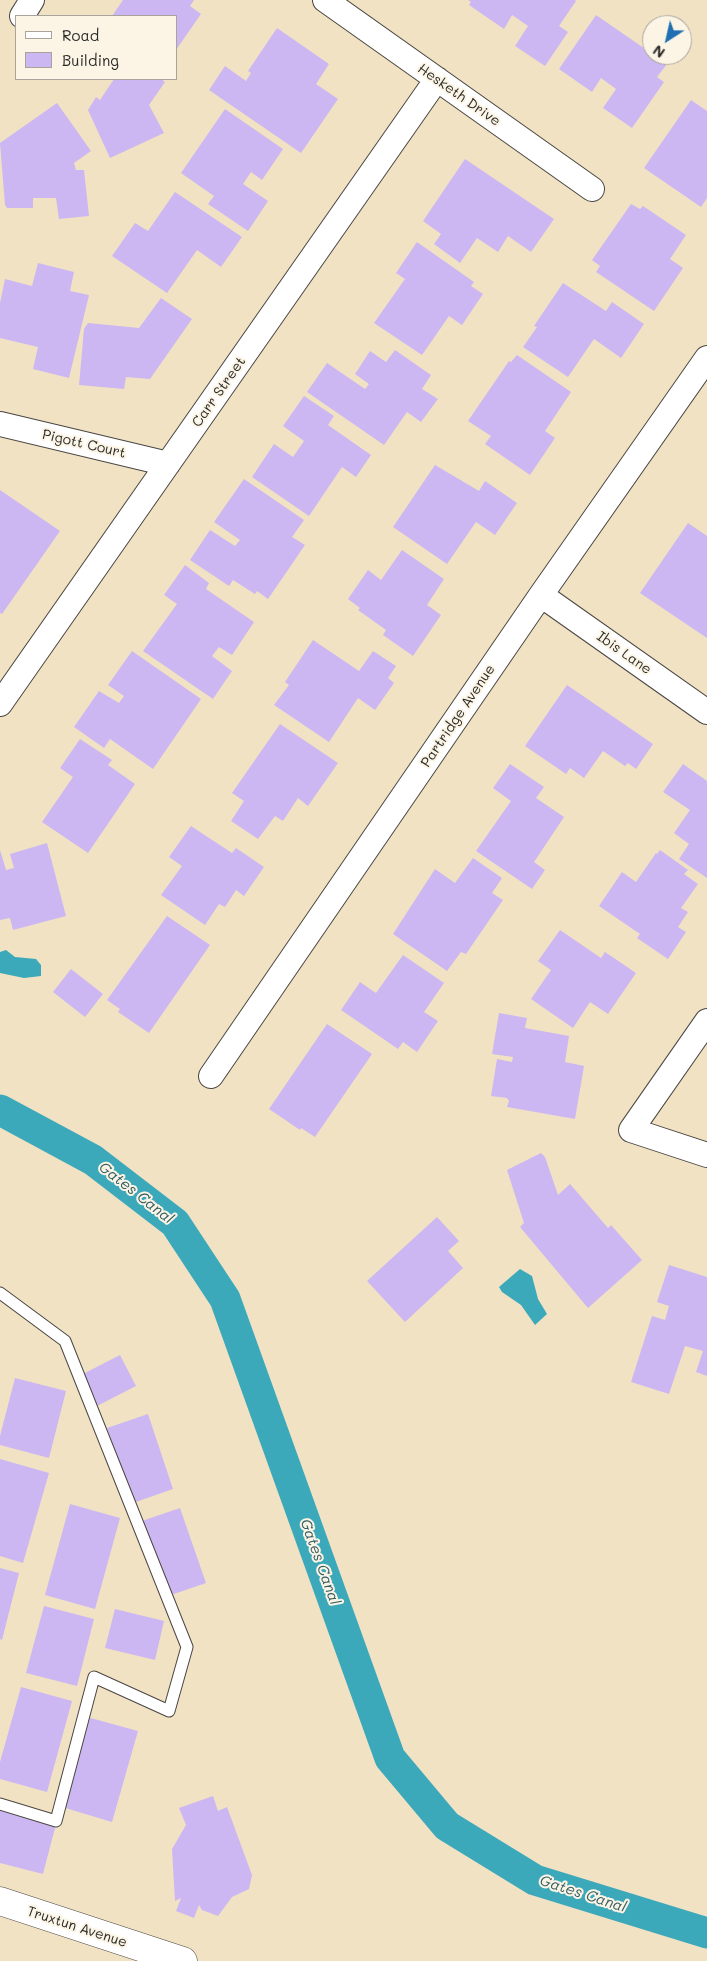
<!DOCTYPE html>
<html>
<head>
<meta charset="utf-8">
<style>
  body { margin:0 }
  #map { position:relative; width:707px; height:1961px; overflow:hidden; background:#f1e2c4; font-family:Mali,sans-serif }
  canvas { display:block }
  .legend { position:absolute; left:15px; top:15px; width:162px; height:65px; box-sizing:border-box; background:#fcf5e5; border:1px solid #a8a49b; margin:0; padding:6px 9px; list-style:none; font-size:15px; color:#2b2b2b }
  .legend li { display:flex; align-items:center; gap:10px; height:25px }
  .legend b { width:25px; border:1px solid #a8a49b }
  .north { position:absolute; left:642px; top:15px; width:50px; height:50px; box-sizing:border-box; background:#fcf5e5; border:1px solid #a8a49b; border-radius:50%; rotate:215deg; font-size:14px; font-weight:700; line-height:20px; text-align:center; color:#2b2b2b }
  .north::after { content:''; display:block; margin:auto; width:18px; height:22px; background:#1f6fb2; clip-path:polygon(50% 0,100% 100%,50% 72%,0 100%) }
</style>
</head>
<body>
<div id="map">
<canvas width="707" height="1961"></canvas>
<ul class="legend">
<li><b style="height:6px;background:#fff"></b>Road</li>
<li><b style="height:14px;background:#ccb7f2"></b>Building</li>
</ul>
<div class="north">N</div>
</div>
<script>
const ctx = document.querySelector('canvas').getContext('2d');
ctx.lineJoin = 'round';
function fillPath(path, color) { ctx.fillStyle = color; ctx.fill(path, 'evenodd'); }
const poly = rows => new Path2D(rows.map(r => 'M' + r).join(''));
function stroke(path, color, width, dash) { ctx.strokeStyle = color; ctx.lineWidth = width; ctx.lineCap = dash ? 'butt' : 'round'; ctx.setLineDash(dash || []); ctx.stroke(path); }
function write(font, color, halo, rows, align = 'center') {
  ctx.font = font + ' Mali,sans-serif'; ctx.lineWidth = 4; ctx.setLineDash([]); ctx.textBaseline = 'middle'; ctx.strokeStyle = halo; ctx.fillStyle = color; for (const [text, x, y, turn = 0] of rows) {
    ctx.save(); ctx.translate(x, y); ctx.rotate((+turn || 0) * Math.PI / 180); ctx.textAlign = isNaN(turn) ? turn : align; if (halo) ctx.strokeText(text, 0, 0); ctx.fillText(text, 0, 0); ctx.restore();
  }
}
const water = poly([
  [6,950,15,957,36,959,41,965,41,976,24,978,0,973,0,952],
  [520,1269,532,1276,538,1299,547,1314,535,1325,521,1305,502,1292,499,1287]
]);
const canal = poly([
  [0,1110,93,1160,175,1223,225,1299,390,1758,447,1826,535,1880,707,1933]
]);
const building = poly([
  [123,0,194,0,190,6,201,14,176,50,176,16,112,16],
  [468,0,575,0,576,1,559,26,568,32,545,66,515,46,528,26,512,15,504,29,469,5,471,2],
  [596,15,667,64,657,77,664,82,632,128,603,108,616,89,601,78,592,92,559,69],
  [277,28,329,64,316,84,338,99,301,153,209,90,225,66,246,81,251,73,248,71],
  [114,79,164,79,163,81,165,82,149,105,164,133,110,158,88,110,96,97,100,100],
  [691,100,707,111,707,198,701,207,644,168],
  [57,103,91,151,74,163,76,170,84,170,89,216,59,219,56,198,33,198,33,208,7,208,5,205,0,143],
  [225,109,283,149,262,180,251,172,243,184,268,201,248,231,208,204,214,196,181,173],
  [465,159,554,219,531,252,508,236,498,252,477,238,460,263,434,244,441,234,423,221],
  [175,192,242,237,221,267,197,250,167,293,112,256,135,223,148,231],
  [631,204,640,209,643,206,686,235,670,259,683,268,654,311,596,272,600,266,592,260],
  [417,242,474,282,471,286,483,294,462,325,449,316,422,355,374,323,405,279,396,273],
  [38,263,74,272,70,291,89,295,69,378,33,369,38,347,0,338,0,303,5,279,32,286],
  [563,283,606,311,612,302,644,324,621,358,594,339,568,377,523,347,537,327,534,326],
  [161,298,192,319,150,379,126,377,124,389,79,385,84,329,88,323,139,328],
  [395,350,431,375,422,389,438,399,421,422,407,412,384,445,307,392,327,363,365,389,369,384,355,374,370,351,386,362],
  [517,355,571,392,545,431,555,438,530,475,485,444,491,436,468,421,509,361,511,362],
  [304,396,334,416,328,425,371,455,356,477,342,467,309,516,252,477,274,444,293,457,304,441,283,426],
  [435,465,479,491,485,481,517,503,495,535,476,522,447,564,393,527],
  [244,479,304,520,292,537,305,545,268,599,257,591,255,594,233,580,229,586,190,560,210,530,235,546,240,540,214,522],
  [0,490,60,531,2,614,0,613],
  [688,523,707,536,707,638,640,593],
  [402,550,444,579,427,605,441,615,413,656,383,635,386,630,358,610,360,608,348,599,368,570,381,580],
  [185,565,209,583,206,589,254,622,232,655,219,647,212,656,232,671,213,699,143,651,177,604,164,595],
  [313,640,359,671,373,651,396,666,388,678,394,683,375,710,358,698,329,742,274,705,289,685,285,682],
  [132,651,201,699,153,769,110,739,104,748,74,727,99,691,119,703,124,696,108,685],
  [567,685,653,744,636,769,628,763,625,766,603,751,584,778,570,768,566,774,525,746],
  [280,724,338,763,308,806,298,798,283,821,275,816,258,839,231,821,244,801,232,793],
  [80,739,112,760,108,765,135,784,88,853,42,822,73,777,60,768],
  [510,764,544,787,536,798,564,817,534,862,545,870,532,889,476,851,511,801,493,788],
  [683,764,707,781,707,878,679,859,689,844,674,833,690,810,663,792],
  [191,826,232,853,236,848,264,867,244,896,236,890,225,907,219,904,205,925,161,895,182,866,169,857],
  [47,843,66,916,13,930,10,918,0,920,0,850,6,870,14,868,10,854],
  [660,850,688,870,684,874,698,884,681,908,688,912,678,927,686,932,668,959,637,938,640,934,599,906,622,872,636,882,656,853,657,854],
  [473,858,502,878,492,893,503,900,466,954,461,952,447,971,393,934,435,869,455,883],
  [167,916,210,945,149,1033,118,1012,120,1009,107,1000],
  [560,930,601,958,605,952,636,973,608,1014,590,1002,573,1028,531,999,551,970,538,961],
  [403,955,444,983,424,1012,438,1021,417,1052,403,1042,398,1049,341,1010,360,982,376,993],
  [71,969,103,994,85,1017,53,992],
  [499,1013,527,1018,525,1028,569,1036,565,1062,584,1066,575,1119,507,1107,509,1101,507,1098,491,1096,497,1059,512,1062,513,1057,492,1054],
  [327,1024,372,1054,315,1137,301,1128,300,1130,269,1109],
  [541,1153,545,1157,558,1195,570,1184,608,1228,611,1225,642,1260,588,1308,520,1227,524,1223,507,1170],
  [437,1217,459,1241,448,1251,463,1268,405,1322,367,1281],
  [669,1265,707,1277,707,1376,696,1372,703,1351,685,1346,669,1394,631,1382,652,1316,665,1320,669,1306,657,1302],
  [120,1355,136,1386,97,1406,81,1375],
  [15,1378,66,1391,49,1458,0,1445,0,1436],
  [148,1414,173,1489,133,1503,107,1428],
  [0,1459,49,1473,23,1563,0,1556],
  [70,1504,120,1518,95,1609,45,1595],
  [180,1508,206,1583,165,1597,139,1522],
  [0,1568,19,1573,2,1640,0,1639],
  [44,1606,94,1619,77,1686,26,1673],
  [115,1609,164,1621,155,1660,105,1648],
  [21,1687,72,1701,47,1792,0,1779,0,1762],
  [87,1717,138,1731,112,1822,62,1807],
  [213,1796,218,1811,227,1807,252,1875,249,1889,232,1897,218,1916,202,1910,199,1905,194,1918,176,1911,181,1898,175,1901,172,1849,186,1825,179,1808],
  [0,1809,56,1824,43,1874,0,1863]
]);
const lane = poly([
  [0,1293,65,1341,187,1647,169,1711,94,1677,56,1821,0,1804]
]);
const street = poly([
  [325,0,592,189],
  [22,16,32,0],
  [0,424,168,464],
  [541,595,707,712],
  [0,704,437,79],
  [707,1021,631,1130,707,1155],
  [211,1076,541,595,707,358]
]);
const secondary = poly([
  [0,1901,183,1961]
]);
const streetNames = [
  ["Hesketh Drive",459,95,35],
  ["Carr Street",219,392,-55],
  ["Pigott Court",84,444,13],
  ["Ibis Lane",624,653,35],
  ["Partridge Avenue",458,716,-56],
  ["Truxtun Avenue",77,1927,18]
];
const waterNames = [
  ["Gates Canal",136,1193,38],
  ["Gates Canal",320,1562,70],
  ["Gates Canal",583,1894,18]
];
fillPath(water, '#3ca9bb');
stroke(canal, '#3ca9bb', 31);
fillPath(building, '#ccb7f2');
stroke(lane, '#494642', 13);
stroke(street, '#494642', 26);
stroke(secondary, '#494642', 29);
stroke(lane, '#fff', 11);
stroke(street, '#fff', 24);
stroke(secondary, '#fff', 28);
write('14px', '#2b2b2b', '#fcf5e5', streetNames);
write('italic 15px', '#325d65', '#fcf5e5', waterNames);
</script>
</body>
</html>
